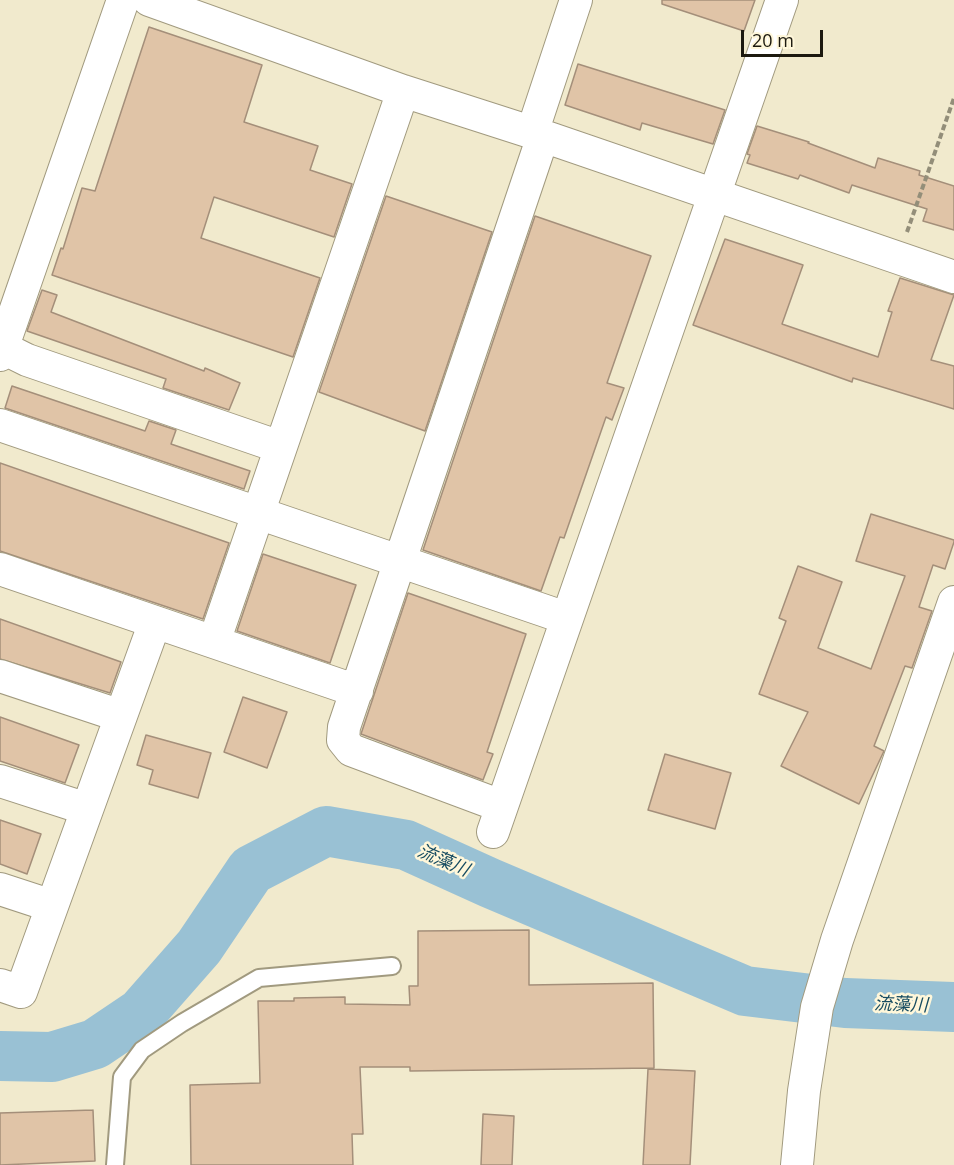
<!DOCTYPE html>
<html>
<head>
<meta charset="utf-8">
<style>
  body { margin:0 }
  #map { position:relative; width:954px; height:1165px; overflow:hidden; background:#f1eacd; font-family:"Open Sans",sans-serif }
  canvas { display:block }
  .scale { position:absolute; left:741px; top:30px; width:82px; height:27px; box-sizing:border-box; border:3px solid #1c190f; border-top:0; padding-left:8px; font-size:18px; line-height:21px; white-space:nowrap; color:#1c190f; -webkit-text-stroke:4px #fff7da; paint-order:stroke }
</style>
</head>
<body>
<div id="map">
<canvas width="954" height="1165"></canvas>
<div class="scale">20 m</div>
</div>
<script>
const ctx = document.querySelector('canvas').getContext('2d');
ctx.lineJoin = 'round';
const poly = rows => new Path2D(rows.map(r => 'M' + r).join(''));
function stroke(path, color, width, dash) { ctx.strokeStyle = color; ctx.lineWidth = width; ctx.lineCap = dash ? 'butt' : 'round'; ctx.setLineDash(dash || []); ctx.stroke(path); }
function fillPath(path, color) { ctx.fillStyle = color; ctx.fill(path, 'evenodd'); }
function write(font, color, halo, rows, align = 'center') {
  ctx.font = font + ' "Open Sans","Noto Sans JP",sans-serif'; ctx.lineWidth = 5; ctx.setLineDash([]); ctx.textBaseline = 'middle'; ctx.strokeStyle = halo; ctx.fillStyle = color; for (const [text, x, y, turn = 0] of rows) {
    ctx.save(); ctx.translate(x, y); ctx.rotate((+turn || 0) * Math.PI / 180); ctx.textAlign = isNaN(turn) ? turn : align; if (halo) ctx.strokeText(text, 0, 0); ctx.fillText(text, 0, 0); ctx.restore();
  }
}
const river = poly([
  [0,1056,52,1057,95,1044,141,1013,199,947,251,870,326,831,406,845,490,883,745,991,845,1003,954,1007]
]);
const building = poly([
  [662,0,755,0,744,31,662,4,662,0],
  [149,27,262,65,244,122,318,146,310,170,352,184,334,237,214,197,201,238,320,278,293,357,52,275,61,248,63,249,82,188,95,191,149,27],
  [578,64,725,110,713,144,642,123,640,130,565,105,578,64],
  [757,126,809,142,808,143,875,168,878,158,920,171,919,175,954,186,954,230,923,221,927,209,852,185,849,193,800,175,798,179,747,163,750,155,747,154,757,126],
  [386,196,492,232,425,431,319,392,386,196],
  [535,216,651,256,607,383,624,388,612,420,606,417,564,538,560,537,541,591,423,550,535,216],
  [725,239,803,265,782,324,878,357,892,312,888,311,900,278,954,295,931,360,954,366,954,409,853,378,852,382,693,325,725,239],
  [42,290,57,295,51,312,204,371,205,368,240,383,229,410,163,388,166,379,27,331,42,290],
  [12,386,145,431,149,421,176,430,171,444,250,471,244,489,5,408,12,386],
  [0,463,229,543,203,619,0,551,0,463],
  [871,514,954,540,954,542,945,569,933,565,919,607,932,611,912,668,905,666,874,746,884,751,859,804,781,766,808,712,759,694,786,621,779,618,798,566,842,582,818,648,871,669,905,576,856,561,871,514],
  [263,554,356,585,330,663,237,631,263,554],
  [408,593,526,634,487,752,493,754,483,780,361,734,408,593],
  [0,619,121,662,110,693,0,659,0,619],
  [243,697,287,712,267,768,224,752,243,697],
  [0,717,79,745,65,783,0,761,0,717],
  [146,735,211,753,198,798,149,784,153,770,137,765,146,735],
  [665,754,731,773,715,829,648,810,665,754],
  [0,820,41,834,27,874,0,864,0,820],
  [529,930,529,985,653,983,654,1068,410,1071,410,1067,360,1067,363,1134,352,1134,353,1165,191,1165,190,1085,260,1083,258,1001,294,1001,294,998,345,997,345,1004,410,1005,409,986,418,986,418,931,529,930],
  [648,1069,695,1071,690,1165,643,1165,648,1069],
  [93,1110,95,1161,0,1165,0,1113,93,1110],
  [483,1114,514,1116,512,1165,481,1165,483,1114]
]);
const path = poly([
  [907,232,954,98]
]);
const service = poly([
  [115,1165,122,1077,142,1050,182,1023,259,978,392,966]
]);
const minor = poly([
  [149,0,403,91,543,136,954,277],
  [532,133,576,0],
  [3,348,27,360,280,447],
  [0,355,123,0],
  [0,425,566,618],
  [0,569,357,691],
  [214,642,403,91],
  [0,676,121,716],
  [0,781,87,809],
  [501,806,351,750,343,740,344,727,543,136],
  [493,832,782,0],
  [0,889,52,906],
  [0,985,21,992,155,622],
  [797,1165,804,1091,817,1007,837,940,954,602]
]);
const waterNames = [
  ["流藻川",443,861,23],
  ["流藻川",901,1005,2]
];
stroke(river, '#99c1d4', 50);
fillPath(building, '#e0c4a7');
stroke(building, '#a48f7a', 1.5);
stroke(service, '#a19a7f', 20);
stroke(minor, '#a19a7f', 34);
stroke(path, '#938e79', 4, [6, 3]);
stroke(service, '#fff', 16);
stroke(minor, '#fff', 32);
write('italic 18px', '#174c61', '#fff7da', waterNames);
</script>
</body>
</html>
